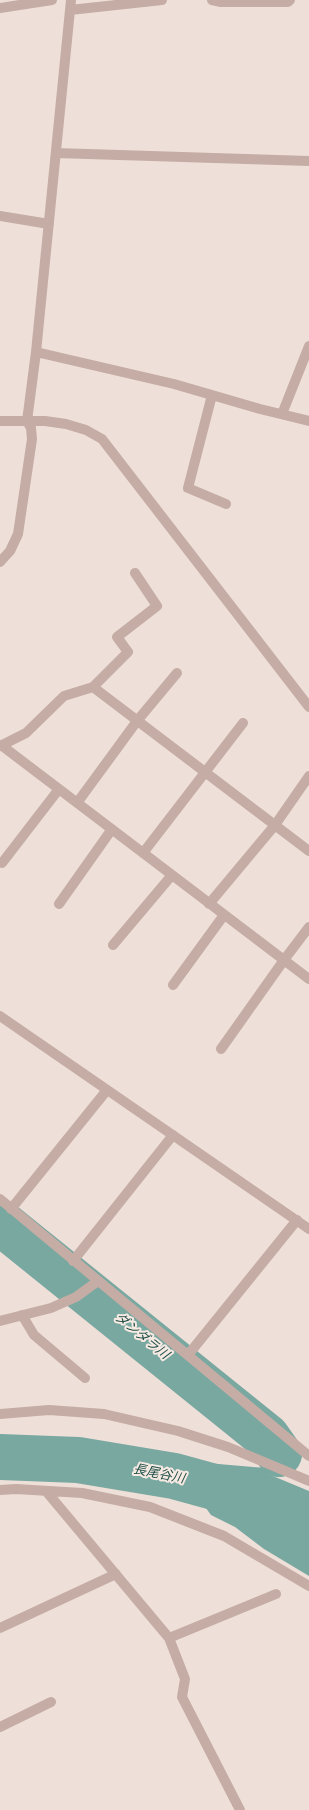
<!DOCTYPE html>
<html>
<head>
<meta charset="utf-8">
<style>
  body { margin:0 }
  canvas { display:block; background:#eedfd8 }
</style>
</head>
<body>
<canvas width="309" height="1810"></canvas>
<script>
const ctx = document.querySelector('canvas').getContext('2d');
ctx.lineJoin = 'round';
function fillPath(path, color) { ctx.fillStyle = color; ctx.fill(path, 'evenodd'); }
const poly = rows => new Path2D(rows.map(r => 'M' + r).join(''));
function stroke(path, color, width, dash) { ctx.strokeStyle = color; ctx.lineWidth = width; ctx.lineCap = dash ? 'butt' : 'round'; ctx.setLineDash(dash || []); ctx.stroke(path); }
function write(font, color, halo, rows, align = 'center') {
  ctx.font = font + ' "Alegreya Sans","Noto Sans JP",sans-serif'; ctx.lineWidth = 4; ctx.setLineDash([]); ctx.textBaseline = 'middle'; ctx.strokeStyle = halo; ctx.fillStyle = color; for (const [text, x, y, turn = 0] of rows) {
    ctx.save(); ctx.translate(x, y); ctx.rotate((+turn || 0) * Math.PI / 180); ctx.textAlign = isNaN(turn) ? turn : align; if (halo) ctx.strokeText(text, 0, 0); ctx.fillText(text, 0, 0); ctx.restore();
  }
}
const water = poly([
  [160,1459,265,1468,268,1474,309,1491,309,1576,264,1549,235,1527,211,1515,198,1497,184,1486,159,1477,148,1466]
]);
const river = poly([
  [0,1222,267,1437,279,1454],
  [0,1457,78,1460,174,1476,225,1490,279,1510,309,1528]
]);
const minor = poly([
  [212,0,221,2,288,2,290,0],
  [0,8,52,0],
  [70,10,162,0],
  [56,153,309,161],
  [0,216,49,224],
  [36,352,174,384,260,409,309,421],
  [212,395,188,488,226,504],
  [282,414,309,346],
  [0,421,45,421,66,424,86,430,102,439,309,707],
  [0,562,10,551,18,534,32,439,31,428,27,421,36,352,71,0],
  [93,687,309,851],
  [1,745,309,979],
  [0,746,26,733,64,696,93,687,128,652,117,637,157,606,135,573],
  [77,803,137,721,177,673],
  [143,853,243,723],
  [2,863,59,789],
  [59,904,112,829],
  [209,904,275,825,309,776],
  [113,945,172,875],
  [173,985,224,915],
  [0,1016,309,1229],
  [221,1049,284,960,309,927],
  [0,1199,309,1456],
  [11,1209,107,1090],
  [73,1261,173,1135],
  [22,1315,34,1335,85,1378],
  [0,1321,51,1308,76,1297,98,1281],
  [188,1355,297,1220],
  [0,1414,49,1410,104,1414,178,1431,228,1447,309,1481],
  [0,1490,16,1489,82,1493,150,1507,224,1536,309,1586],
  [46,1491,169,1638,185,1679,182,1697,240,1810],
  [0,1628,116,1574],
  [169,1638,276,1594],
  [0,1727,51,1702]
]);
const waterNames = [
  ["ダンダラ川",142,1336,39],
  ["長尾谷川",159,1474,11]
];
fillPath(water, '#79a8a1');
stroke(river, '#79a8a1', 46);
stroke(minor, '#c5ada5', 10);
write('italic 13px', '#1f4f48', '#f6eae3', waterNames);
</script>
</body>
</html>
